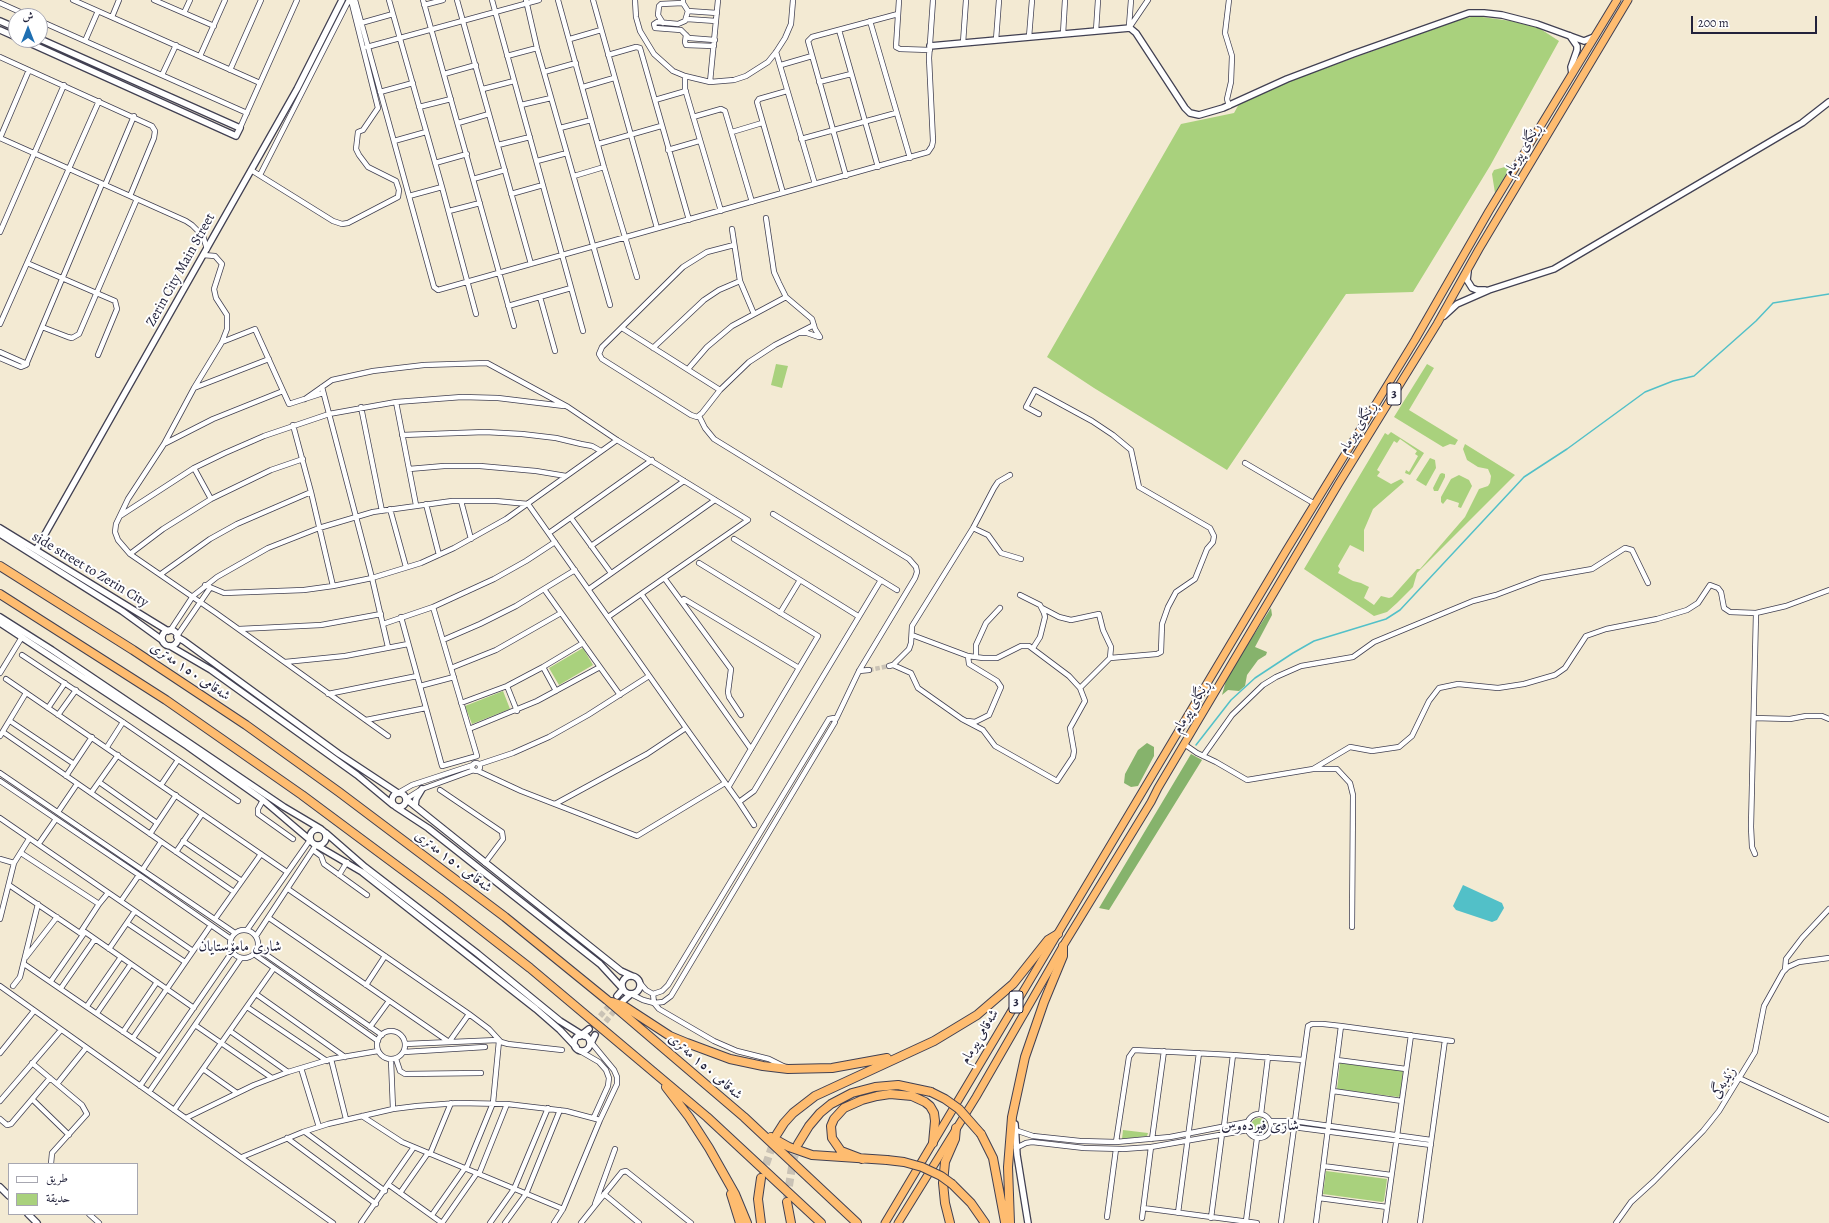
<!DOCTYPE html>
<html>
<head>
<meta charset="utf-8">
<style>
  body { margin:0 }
  #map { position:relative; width:1829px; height:1223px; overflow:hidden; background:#f3ead3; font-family:Alegreya,Amiri,serif }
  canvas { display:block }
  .legend { position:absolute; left:8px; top:1163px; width:130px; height:52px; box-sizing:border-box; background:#fff; border:1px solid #a7a7b1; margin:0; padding:5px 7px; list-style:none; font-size:12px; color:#22223b }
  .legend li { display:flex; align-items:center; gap:8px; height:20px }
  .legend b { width:20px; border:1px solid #a7a7b1 }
  .north { position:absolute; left:8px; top:8px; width:40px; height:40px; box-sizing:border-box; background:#fff; border:1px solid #a7a7b1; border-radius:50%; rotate:0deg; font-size:11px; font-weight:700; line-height:16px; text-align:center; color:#22223b }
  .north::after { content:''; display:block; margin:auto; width:14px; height:18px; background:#1f6fb2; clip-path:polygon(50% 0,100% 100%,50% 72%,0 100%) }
  .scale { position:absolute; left:1691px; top:16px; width:126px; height:18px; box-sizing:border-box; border:2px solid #22223b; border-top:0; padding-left:5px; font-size:12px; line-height:14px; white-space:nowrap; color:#22223b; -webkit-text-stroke:3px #fff; paint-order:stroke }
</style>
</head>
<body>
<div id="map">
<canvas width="1829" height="1223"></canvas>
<ul class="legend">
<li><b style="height:5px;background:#fff"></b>طريق</li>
<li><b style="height:11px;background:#a9d17d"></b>حديقة</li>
</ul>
<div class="north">ش</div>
<div class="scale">200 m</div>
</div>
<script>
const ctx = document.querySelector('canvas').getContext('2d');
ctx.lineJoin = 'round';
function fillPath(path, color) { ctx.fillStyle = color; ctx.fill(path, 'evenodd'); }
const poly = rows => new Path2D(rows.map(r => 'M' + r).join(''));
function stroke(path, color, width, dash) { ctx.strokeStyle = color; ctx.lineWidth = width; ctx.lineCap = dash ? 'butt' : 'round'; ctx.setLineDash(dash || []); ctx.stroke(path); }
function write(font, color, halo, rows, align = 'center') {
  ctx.font = font + ' Alegreya,Amiri,serif'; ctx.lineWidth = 4; ctx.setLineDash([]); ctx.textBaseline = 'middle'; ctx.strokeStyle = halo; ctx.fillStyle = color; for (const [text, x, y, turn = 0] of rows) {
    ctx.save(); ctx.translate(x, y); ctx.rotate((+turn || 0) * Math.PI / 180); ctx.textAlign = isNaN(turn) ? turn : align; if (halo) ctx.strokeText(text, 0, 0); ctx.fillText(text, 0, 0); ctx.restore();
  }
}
const green = poly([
  [1475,16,1511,21,1539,28,1559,41,1490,166,1413,292,1346,294,1227,470,1094,388,1047,357,1181,124,1234,113,1239,104,1284,83,1459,20],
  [1512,165,1495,193,1492,174,1494,170],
  [776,364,788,366,782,388,771,385],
  [1427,364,1434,368,1409,410,1458,440,1455,445,1450,444,1443,447,1394,417],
  [1391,432,1424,453,1410,475,1405,473,1406,470,1409,472,1418,456,1415,454,1417,451,1400,439,1397,443,1394,441,1377,470,1380,472,1377,476,1391,484,1401,479,1404,482,1373,509,1364,530,1364,552,1350,545,1338,566,1340,569,1338,573,1353,581,1361,583,1369,587,1364,598,1374,605,1381,596,1389,598,1392,597,1417,569,1420,569,1465,517,1479,489,1488,486,1490,483,1491,476,1488,469,1478,467,1467,460,1463,449,1465,444,1515,475,1417,573,1413,587,1397,603,1387,612,1374,616,1304,569,1385,433,1388,435],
  [1430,458,1435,460,1436,468,1426,486,1416,480],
  [1442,473,1445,474,1445,477,1438,491,1434,491,1433,488,1440,474],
  [1459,475,1469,480,1472,486,1461,508,1458,507,1459,503,1447,499,1443,504,1441,502,1441,497,1451,479],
  [583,648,593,665,559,685,549,668],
  [503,691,510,709,472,724,465,706],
  [1340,1063,1403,1071,1400,1096,1398,1097,1337,1089],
  '1251 1126a8 8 0 1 1 16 0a8 8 0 1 1-16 0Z',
  [1123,1130,1148,1133,1147,1136,1122,1139],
  [1326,1171,1387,1179,1384,1201,1382,1202,1323,1194]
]);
const forest = poly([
  [1271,608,1272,615,1255,647,1267,652,1266,655,1258,660,1247,675,1245,686,1239,691,1228,690,1222,695,1227,677],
  [1147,743,1154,747,1154,756,1138,786,1131,787,1124,783,1125,774,1138,750],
  [1191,754,1202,760,1109,910,1099,908]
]);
const water = poly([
  [1463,885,1502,903,1504,908,1497,920,1492,922,1456,910,1453,906]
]);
const stream = poly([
  [1196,745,1231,700,1255,678,1293,653,1314,641,1386,619,1400,610,1524,477,1567,449,1645,392,1673,381,1694,376,1756,321,1773,303,1829,294]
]);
const minorTunnel = poly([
  [869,670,889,666]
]);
const tertiaryTunnel = poly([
  [589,1029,613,1001],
  [595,1035,619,1005]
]);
const motorwayTunnel = poly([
  [762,1176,775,1138],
  [787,1198,793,1161,798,1144]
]);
const minor = poly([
  [73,0,260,83],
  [154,0,214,26],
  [355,0,434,287,438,290,928,152,932,146,933,141,929,58,933,0],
  [389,0,442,187,476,314],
  [423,0,514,326],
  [457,0,531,264],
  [492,0,583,331],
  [526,0,537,48,610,305],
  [558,0,604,167,637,277],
  [593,0,657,228],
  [635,0,636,17,640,31,654,54,673,71,685,76,710,82,734,80,746,76,768,62,776,52,785,38,791,24,793,0],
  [683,0,683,3,688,11,685,21,678,24,657,22,654,24,655,28,681,30,689,38,715,40],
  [899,0,896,47,900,49,930,50],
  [0,3,29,16],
  [424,5,443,0],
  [688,11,717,13],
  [184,13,190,0],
  [112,17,119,0],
  [687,19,716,21],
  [40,21,247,113],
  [870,21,910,158],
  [361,23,393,14],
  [663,23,658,15,659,6,661,4,683,3],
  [1129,26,1131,0],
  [1129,28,1148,0],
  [839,30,878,167],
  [1096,31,1098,0],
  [1063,34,1065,0],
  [686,35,685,42,686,45,714,46],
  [1029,37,1032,0],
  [570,39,601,30],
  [996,40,999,0],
  [85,41,98,11],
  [963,43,966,0],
  [367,47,539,0],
  [776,52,815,184],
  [608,55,636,47,640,48,689,220],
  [200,56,225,0],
  [507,56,537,48],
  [0,57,152,126,155,131,154,138,130,196],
  [781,65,812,56],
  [230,70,261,0],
  [544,72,576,63],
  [444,74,476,65],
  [162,75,176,45],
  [685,76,685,89,721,211],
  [710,82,718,0],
  [819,82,851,74],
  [583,87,614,78],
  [483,89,514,81],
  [380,92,413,83],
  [655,100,686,91],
  [521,105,551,98],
  [1229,106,1227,99,1231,82,1232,56,1225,33,1229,0],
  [419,107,451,99],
  [693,117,721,109,725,111,752,202],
  [458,123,489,114],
  [240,128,297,0],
  [560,128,591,120],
  [732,132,762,123],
  [0,138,186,221,192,225,203,236,207,249],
  [0,138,29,70],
  [801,139,896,113],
  [394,141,426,132],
  [598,144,661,126],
  [498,145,530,137],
  [668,150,699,141],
  [537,161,567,153],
  [435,163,467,154],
  [251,170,333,221,342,224,348,223,398,197,399,190,396,181,368,167,359,155,356,149,358,132,363,130,378,108,351,0],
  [260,175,349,0],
  [574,176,604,167],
  [846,176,808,41,812,37,898,14],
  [473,179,505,170],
  [105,185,134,116],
  [783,193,757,102,759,99,787,91],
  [511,194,543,185],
  [409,196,442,187],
  [449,211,480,203],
  [766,218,774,272,779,283,786,297,812,319,815,329,820,337],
  [732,229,740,281,754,314],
  [0,232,64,85],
  [734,245,707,252,683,267,602,347,599,354,602,359,691,415,697,417,702,413,720,390,749,362,775,345,814,325],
  [203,255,215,256,222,264,214,289,216,298,227,315,227,329,222,342,194,388,164,444,128,499,116,524,115,532,118,540,130,554,216,613,388,736],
  [27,263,115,301,117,309,98,355],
  [540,297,555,351],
  [508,306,571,288],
  [0,324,99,101],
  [42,327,68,337,72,338,79,334,137,199],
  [622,328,720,390],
  [799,333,807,333,819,337],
  [222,342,255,329,289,404,323,393],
  [653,348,704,300,719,290,740,281],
  [0,352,27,364],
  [0,358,21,367,26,365,102,184],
  [688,369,707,347,732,326,786,297],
  [322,387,372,578,388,647],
  [194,388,269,359],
  [305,399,332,380,373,371,424,365,487,363,568,407,617,440,748,520,608,617],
  [396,402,416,505],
  [361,407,382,511],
  [1039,414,1026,407,1035,390,1092,421,1113,435,1131,450,1139,487,1210,528,1214,536,1213,542,1207,549,1195,579,1176,592,1168,607,1162,624,1161,652,1157,654,1110,658,1111,647,1103,630,1099,614,1071,620,1059,617,1042,608],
  [699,416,705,428,714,439,909,559,916,567,917,572,915,578,859,671,836,719],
  [293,425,311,492,333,586],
  [402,435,485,432,522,434,556,438,581,444,592,446,601,451],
  [164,444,213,419,283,391],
  [1245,463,1315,504],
  [194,468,211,499],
  [409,469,444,466,480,466,536,471,566,476],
  [461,501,471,539],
  [426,504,439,555],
  [390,509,406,567],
  [773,514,897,590],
  [120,516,194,468,225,453,264,436,329,414,396,402,462,397,498,398,564,406],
  [571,518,611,573],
  [973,528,988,535,1001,553,1021,559],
  [549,533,652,460],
  [734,539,858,616],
  [591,546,684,481],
  [130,554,163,529,211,499,271,470,303,459],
  [699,563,818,636,729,786],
  [161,574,210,539,237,524,311,492],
  [665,579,731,669,728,692,729,697,741,715],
  [205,585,224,593,304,590,333,586,372,578,421,563,454,548,506,519,617,440],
  [544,589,620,695],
  [589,589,715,500],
  [642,595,751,749],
  [1020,595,1040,605,1044,613,1045,617,1040,637,1033,648],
  [684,599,799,668],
  [780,613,800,580],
  [401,617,442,766,477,756,433,607],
  [383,624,433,607,494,579,526,561,555,542],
  [239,629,321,625,381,614],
  [170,631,193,596,217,577,268,548,319,528,373,512,452,501,496,501,528,504,686,728,739,802,754,825],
  [177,636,210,588],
  [443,640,480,624,516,606,575,570],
  [22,655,123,722,238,801],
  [976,657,976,645,986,623,1000,608],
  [285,662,345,656,408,644],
  [893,665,909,649,911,643,912,626,973,528,994,488,998,482,1010,475],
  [889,666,893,665,911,673,918,688,962,719,983,730,995,746,1057,781,1073,757,1074,751,1070,728,1085,701,1080,688,1069,676,1029,646,1021,646,997,658,983,658,968,656,912,635],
  [543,667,556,691],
  [451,668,496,650,561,613],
  [859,671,869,670],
  [0,673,22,637],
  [6,679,287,872],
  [420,686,454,677],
  [507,686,517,711],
  [1080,688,1110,658],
  [328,694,417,676],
  [461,703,507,686,543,667,583,643],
  [48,708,65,683],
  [58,715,76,690],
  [1754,718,1790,719,1806,716,1822,716,1829,719],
  [366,720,426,708],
  [10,721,74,764],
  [968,721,975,722,989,715,1001,687,997,681,969,664,968,656],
  [469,729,537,701,600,667],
  [3,732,234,892],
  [0,736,26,693],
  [1184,744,1197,753,1216,762,1247,780,1313,769,1350,747,1372,751,1399,747,1412,736,1429,701,1439,688,1458,684,1498,688,1524,684,1555,675,1565,668,1586,636,1606,629,1657,619,1687,610,1698,603,1710,585,1718,588,1721,592,1724,608,1730,612,1756,613,1786,606,1829,590],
  [107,747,123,722],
  [1203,756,1232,715,1263,685,1276,677,1301,666,1353,657,1374,642,1473,601,1496,595,1541,578,1592,569,1625,548,1632,550,1648,583],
  '472 767a4 4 0 1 1 8 0a4 4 0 1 1-8 0Z',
  [480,764,513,753,549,737,588,715,649,676],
  [1314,769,1337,769,1350,783,1353,795,1352,927],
  [478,771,521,791,637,836,725,783],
  [0,773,235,933],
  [66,776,92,737],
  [0,781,139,875,231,939],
  [99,782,157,823],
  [161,785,178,760],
  [440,790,502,832,503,839,485,863],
  [91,793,118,755],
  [398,793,412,785,473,765],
  [406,799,422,789,474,770],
  [263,800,258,809,258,814,293,839],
  [739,802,754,791,881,580],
  [555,804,647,754,686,728],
  [58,812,77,784],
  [0,818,193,951],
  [150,834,176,795],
  [183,841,242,881],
  [40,842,56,819],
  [313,850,321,856,324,864,367,895],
  [176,852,202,814],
  [21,853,99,904],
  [1755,854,1752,847,1751,827,1756,613],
  [0,859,14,863],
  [143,869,161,842],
  [339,875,347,862],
  [9,885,80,933,85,932,194,1008],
  [288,889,469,1014,489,1029,501,1042,508,1044,562,1050],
  [121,901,139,875],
  [269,918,449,1042,469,1014],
  [0,919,14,863,29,839],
  [215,919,261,854],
  [127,923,185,962],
  '230 944a14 14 0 1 1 28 0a14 14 0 1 1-28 0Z',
  [247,930,310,840],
  [80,933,99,904,108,893],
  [256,936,316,845],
  [109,949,135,911],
  [258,949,382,1035],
  [254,954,378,1041],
  [26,957,57,917],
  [24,964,160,1057],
  [1785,970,1786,959,1802,938,1829,909],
  [51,981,85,932],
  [366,985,385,956],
  [0,986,333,1223],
  [13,986,20,977,38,904],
  [61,988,95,939],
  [256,994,345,1057],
  [631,994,643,1000,654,1003,663,1002,671,996,835,722,834,718,829,719,668,985,662,991,653,994,646,990,640,983],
  [653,994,654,1003,659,1009,714,1041,737,1051,769,1059,785,1067],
  [87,1006,121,957],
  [247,1007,327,1061],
  [97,1013,131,964],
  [195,1025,272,1078],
  [370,1027,389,1001],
  '377 1045a14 14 0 1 1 28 0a14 14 0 1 1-28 0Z',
  [230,1031,288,1072],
  [123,1032,157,982],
  [133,1038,211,925],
  [405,1044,498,1040],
  [580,1051,599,1062,606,1070,609,1078,608,1086,594,1117],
  [404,1052,485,1047],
  [0,1053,34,1011],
  [331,1059,346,1119],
  [396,1059,400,1071,405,1074,481,1073],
  [391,1060,393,1109],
  [1337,1060,1406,1069],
  [32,1063,82,1105,87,1114,52,1153,51,1164],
  [301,1068,319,1127],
  [203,1069,237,1093],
  [1739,1078,1829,1120],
  [57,1084,86,1048],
  [140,1086,232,952],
  [1333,1091,1402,1101],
  [149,1092,241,958],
  [33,1100,69,1135],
  [0,1101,61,1030],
  [174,1110,274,968],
  '1247 1126a12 12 0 1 1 24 0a12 12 0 1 1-24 0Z',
  [1261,1114,1268,1057],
  [362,1116,402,1142,563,1209],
  [186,1118,254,1085,288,1072,331,1059,378,1051],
  [0,1119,7,1125,11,1124,50,1078],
  [1270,1121,1294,1121,1431,1140],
  [1224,1126,1233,1055],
  [1271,1128,1293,1127,1431,1145],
  [1015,1130,1033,1136,1080,1141,1116,1142,1170,1137,1247,1122],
  [305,1132,385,1191],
  [287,1138,376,1204],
  [1152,1139,1164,1051],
  [1116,1142,1129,1057,1134,1050,1233,1055,1303,1060],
  [1016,1148,1026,1143,1032,1142,1084,1148,1123,1149,1151,1147,1248,1130],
  [430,1154,451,1103],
  [242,1157,303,1132,328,1124,393,1109,417,1106,458,1103,507,1104,566,1111,600,1120],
  [1323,1166,1391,1175],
  [466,1169,493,1103,499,1041],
  [479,1174,507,1104],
  [389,1185,442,1223],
  [400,1193,428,1153],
  [604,1194,639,1223],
  [1319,1198,1387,1207],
  [595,1204,615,1149],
  [1143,1208,1257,1223],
  [1178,1213,1199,1053],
  [89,1214,99,1223],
  [432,1215,465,1168],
  [1107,1217,1116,1149],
  [1142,1218,1151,1147],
  [1211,1218,1222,1134],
  [1246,1221,1257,1138],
  [361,1223,414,1147],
  [442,1223,477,1173],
  [490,1223,514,1189,548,1108],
  [505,1223,526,1194,560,1110],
  [554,1223,563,1209,600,1120,617,1084,617,1077,614,1070,590,1041],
  [581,1223,622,1172,626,1171,691,1223],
  [1281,1223,1308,1026,1312,1024,1323,1024,1341,1026,1452,1041],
  [1316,1223,1341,1026],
  [1385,1223,1411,1035],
  [1420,1223,1445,1040],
  [1616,1223,1631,1202,1654,1181,1703,1131,1719,1111,1755,1052,1764,1006,1783,972,1788,967,1799,962,1829,958]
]);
const tertiary = poly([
  [0,21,16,28],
  [0,30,16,37],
  [1570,36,1577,46,1577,50,1571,67,1572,74],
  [23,40,236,136,240,128,40,39],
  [930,46,1130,28,1136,33,1185,108,1190,113,1199,115,1223,108,1287,79,1353,54,1469,13,1484,13,1502,15,1537,24,1584,41,1594,37],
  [1468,272,1467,280,1472,288,1477,290,1485,290],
  [1444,316,1457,304,1489,290,1554,269,1802,123,1829,102],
  [0,528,168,631],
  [0,534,122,611,162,640],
  [36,550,297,89,342,0],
  [0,617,52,650,284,807,321,829],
  [0,623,187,746,263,800,310,840],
  '162 638a8 8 0 1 1 16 0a8 8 0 1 1-16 0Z',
  [177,637,184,641,339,754,398,793],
  [170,646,211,670,357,775,393,805],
  '392 800a7 7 0 1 1 14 0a7 7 0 1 1-14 0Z',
  [406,799,621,971,632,976],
  [415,806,416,799,422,789],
  [396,807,428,828,600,964,623,989,617,996],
  '310 837a8 8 0 1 1 16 0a8 8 0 1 1-16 0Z',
  [326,833,365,867,478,954,560,1021,584,1036],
  [316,845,362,872,536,1009,560,1030,576,1047],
  '622 985a9 9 0 1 1 18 0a9 9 0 1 1-18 0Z',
  [623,1001,631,994],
  '574 1043a8 8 0 1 1 16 0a8 8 0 1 1-16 0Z',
  [580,1036,589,1029],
  [590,1045,595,1035],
  [1015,1124,1017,1155,1028,1223],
  [0,1187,9,1196],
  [28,1214,37,1223]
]);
const trunk = poly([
  [885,1223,1286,551,1415,340,1489,211,1617,0],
  [898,1223,976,1097,1063,946,1151,802,1158,788,1339,483,1437,324,1479,249,1628,0]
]);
const motorway = poly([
  [0,566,133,650,246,725,339,792,505,917,607,1000,744,1117,857,1223],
  [0,594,166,700,302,795,439,897,530,968,707,1117,821,1223],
  [612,1002,624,1006,670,1036,687,1043,730,1059,763,1066,788,1069,832,1068,887,1058],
  [666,1087,689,1117,709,1148,735,1194,747,1223],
  [777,1134,784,1123,793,1113,815,1096,934,1041,977,1015,1013,984,1048,940,1058,934],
  [981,1134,993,1158,1005,1222],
  [771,1137,789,1147,812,1155,887,1160],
  [798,1144,809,1126,820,1113,831,1104,852,1093,875,1087,898,1085,931,1092],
  [862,1159,841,1151,832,1138,831,1126,834,1119,844,1108,862,1100,877,1096,890,1094,912,1096,925,1102,930,1106,934,1113,935,1121,933,1143],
  [952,1184,971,1203,985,1223],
  [731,1194,740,1223],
  [787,1202,791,1223],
  [761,1223,758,1199,761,1178],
  [950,1223,945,1203,943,1183,945,1162,955,1139,956,1128],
  [1010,1223,1008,1167,1012,1117,1025,1057,1044,1002,1063,956,1063,946]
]);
const motorwayBridge = poly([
  [931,1092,945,1099,959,1109,981,1134],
  [887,1160,904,1162,922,1167,941,1176,952,1184]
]);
const shields = [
  [1394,394,14],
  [1016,1002,14]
];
const shieldNames = [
  ["3",1394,394],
  ["3",1016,1002]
];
const streetNames = [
  ["ڕێگای پیرمام",1523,150,-59],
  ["Zerin City Main Street",181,270,-61],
  ["ڕێگای پیرمام",1358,428,-58],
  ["side street to Zerin City",90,570,31],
  ["شەقامی ١٥٠ مەتری",190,672,34],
  ["ڕێگای پیرمام",1192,707,-59],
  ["شەقامی ١٥٠ مەتری",453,862,37],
  ["شەقامی پیرمام",980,1037,-59],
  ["شەقامی ١٥٠ مەتری",705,1067,41],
  ["زێدبەگی",1724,1083,-58]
];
const neighbourhoodNames = [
  ["شاری مامۆستایان",240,947],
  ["شاری فیردەوس",1260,1126]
];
fillPath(green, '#a9d17d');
fillPath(forest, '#86b36c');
fillPath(water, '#52c0c8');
stroke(stream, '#52c0c8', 1.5);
stroke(minorTunnel, '#c9c2b5', 4.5, [4.5, 2]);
stroke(tertiaryTunnel, '#c9c2b5', 5.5, [5.5, 3]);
stroke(motorwayTunnel, '#c9c2b5', 8, [8, 4]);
stroke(minor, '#414052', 6);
stroke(tertiary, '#414052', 8);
stroke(trunk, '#414052', 9);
stroke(motorway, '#414052', 10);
stroke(minor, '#fff', 4.5);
stroke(tertiary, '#fff', 5.5);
stroke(trunk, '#febc70', 7);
stroke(motorway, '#febc70', 8);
stroke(motorwayBridge, '#414052', 10, []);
stroke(motorwayBridge, '#febc70', 8);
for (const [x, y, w] of shields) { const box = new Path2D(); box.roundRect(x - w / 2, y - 11, w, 22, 3); ctx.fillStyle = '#fff'; ctx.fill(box); stroke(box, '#22223b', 1); }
write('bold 13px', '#22223b', null, shieldNames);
write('14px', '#22223b', '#fff', streetNames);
write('15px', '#22223b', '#fff', neighbourhoodNames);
</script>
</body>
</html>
